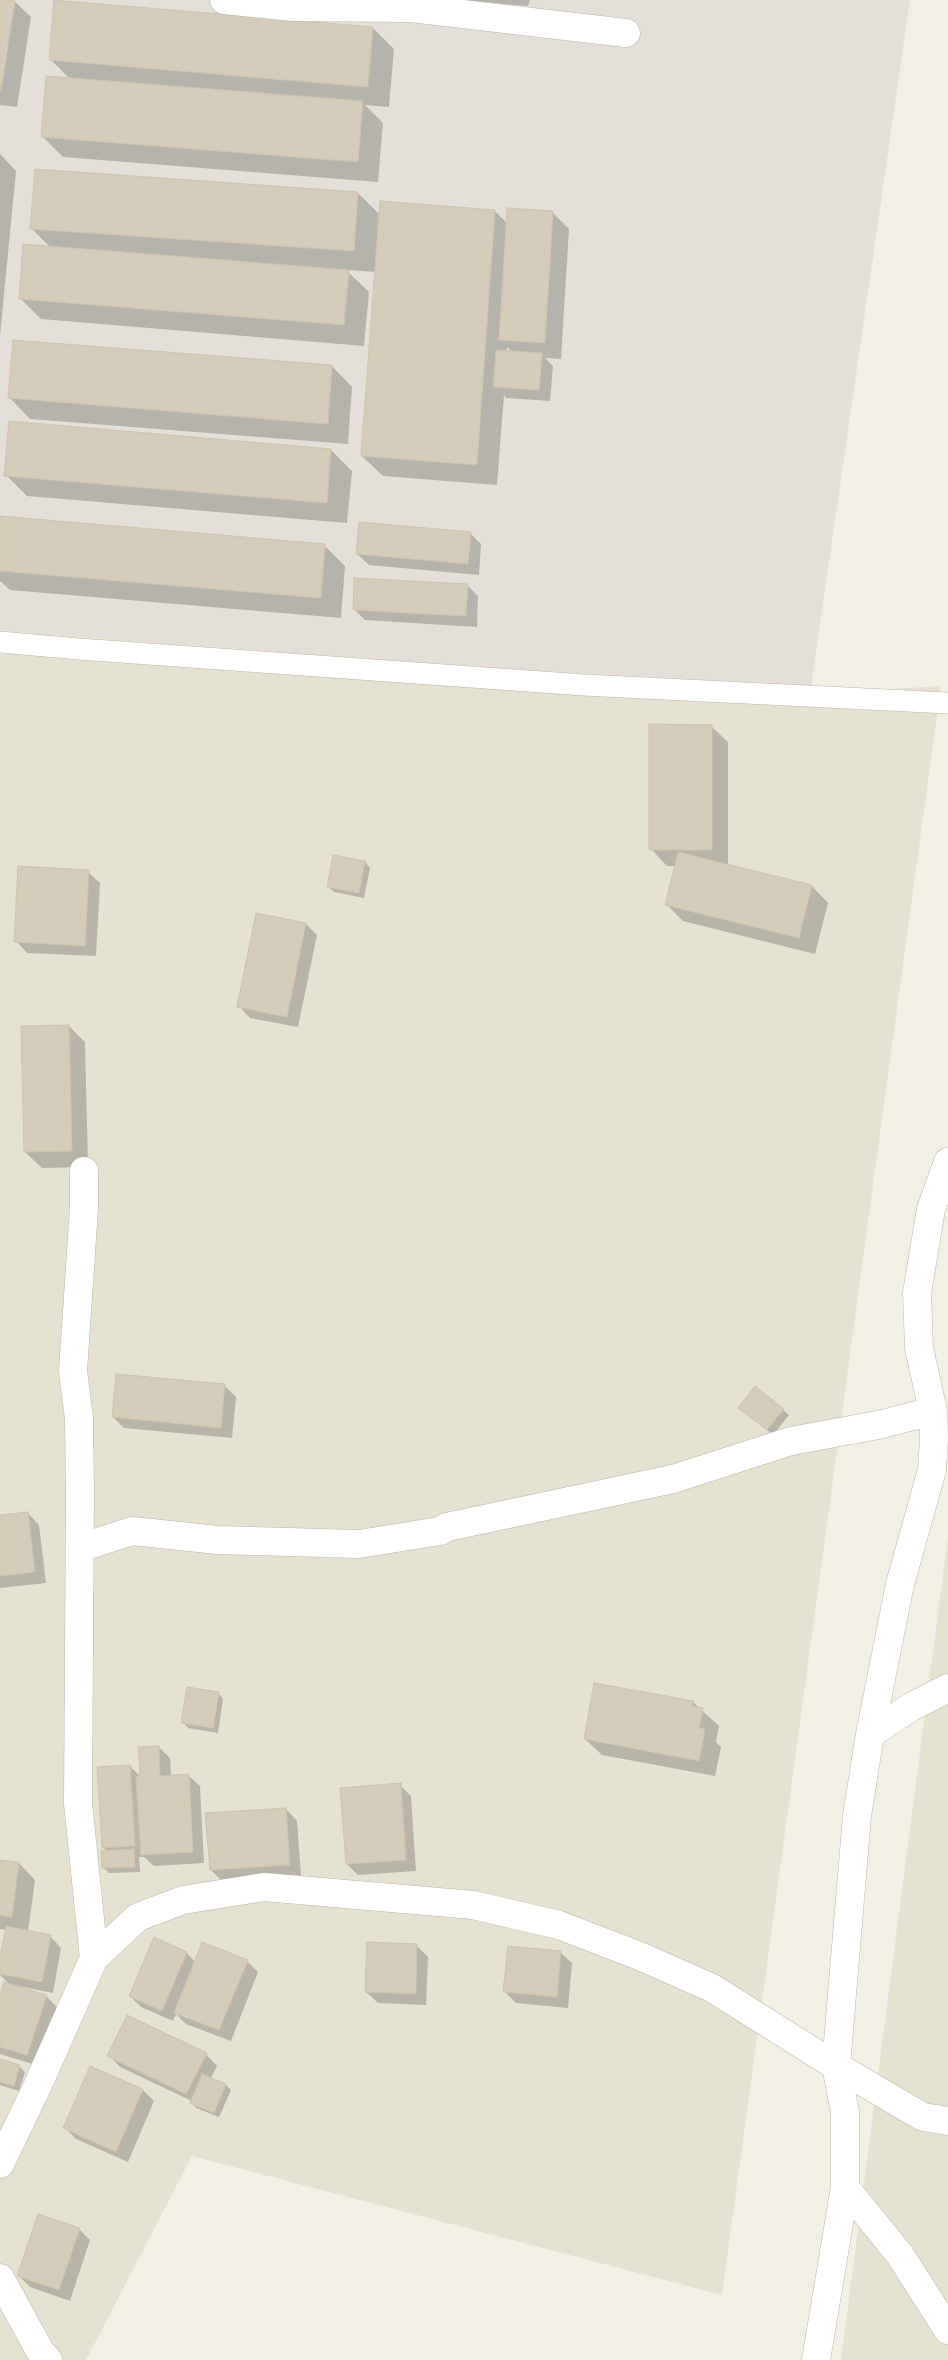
<!DOCTYPE html>
<html>
<head>
<meta charset="utf-8">
<style>
  body { margin:0 }
  canvas { display:block; background:#f2efe4 }
</style>
</head>
<body>
<canvas width="948" height="2360"></canvas>
<script>
const ctx = document.querySelector('canvas').getContext('2d');
ctx.lineJoin = 'round';
function fillPath(path, color) { ctx.fillStyle = color; ctx.fill(path, 'evenodd'); }
const poly = rows => new Path2D(rows.map(r => 'M' + r).join(''));
function stroke(path, color, width, dash) { ctx.strokeStyle = color; ctx.lineWidth = width; ctx.lineCap = dash ? 'butt' : 'round'; ctx.setLineDash(dash || []); ctx.stroke(path); }
const residential = poly([
  [0,630,810,694,941,686,722,2295,192,2156,86,2360,0,2360],
  [948,1536,948,2360,841,2360]
]);
const industrial = poly([
  [0,0,910,0,810,694,0,630]
]);
const shadow = poly([
  [0,0,14,1,31,17,17,107,0,105],
  [461,0,530,0,528,6],
  [373,28,394,49,389,107,365,105,383,123,378,182,63,157,42,136,70,79,50,59],
  [0,154,16,171,0,336],
  [358,193,380,215,495,211,508,224,553,213,569,229,561,359,545,358,553,366,550,401,506,398,504,395,497,485,383,476,362,456,376,272,346,270,369,292,364,346,41,319,20,298,50,247,32,229],
  [507,347,513,352,507,352],
  [332,366,352,387,348,444,30,419,10,398],
  [331,450,352,471,347,523,27,496,6,475],
  [0,517,324,545,345,566,341,618,10,590,0,581],
  [470,533,481,544,479,575,369,565,357,554],
  [467,585,478,596,477,627,365,620,354,609],
  [711,726,728,742,728,865,812,886,828,903,815,954,683,921,666,904,676,866,667,866,651,849],
  [365,862,370,868,364,898,334,892,328,886],
  [88,872,100,883,96,956,27,953,16,941],
  [306,924,317,935,298,1027,250,1018,239,1006],
  [69,1026,85,1042,88,1167,42,1168,25,1152],
  [224,1385,236,1397,232,1438,124,1428,113,1417],
  [739,1408,783,1410,789,1415,773,1435],
  [28,1513,39,1525,46,1583,0,1588,0,1516],
  [218,1693,223,1699,218,1733,188,1728,183,1722],
  [693,1702,719,1726,716,1742,721,1747,715,1776,602,1755,585,1739],
  [159,1747,170,1758,171,1776,188,1775,200,1786,204,1863,154,1866,144,1857,139,1857,140,1872,109,1873,104,1868,108,1852,103,1847,130,1766,141,1777],
  [400,1785,411,1796,416,1871,358,1875,347,1864],
  [286,1809,297,1821,301,1876,222,1881,211,1870],
  [0,1861,19,1863,35,1880,28,1932,50,1936,61,1948,53,1993,18,1986,18,1988,46,1996,57,2007,39,2066,0,2054,0,1999,11,1986,0,1975,7,1930,0,1929],
  [155,1939,187,1953,195,1962,247,1961,258,1972,231,2041,186,2024,176,2014,173,2021,141,2007,130,1996],
  [417,1946,428,1957,426,2005,378,2003,366,1992],
  [560,1952,572,1963,568,2008,516,2003,504,1991],
  [206,2054,217,2066,211,2078,226,2085,231,2090,219,2117,196,2108,192,2101,120,2067,109,2055],
  [0,2060,19,2066,25,2072,19,2091,0,2085],
  [90,2068,143,2090,154,2101,128,2162,76,2139,65,2128],
  [79,2229,90,2240,70,2301,30,2287,19,2276]
]);
const building = poly([
  [0,0,15,0,1,91,0,91,0,0],
  [54,0,373,27,368,87,49,60,54,0],
  [46,76,363,101,358,162,41,137,46,76],
  [35,169,358,192,354,251,30,229,35,169],
  [380,201,495,210,477,465,361,456,380,201],
  [507,208,553,211,545,343,499,340,507,208],
  [23,244,349,270,344,325,19,299,23,244],
  [13,340,332,365,328,424,8,398,13,340],
  [496,350,542,353,539,390,493,387,496,350],
  [9,421,331,449,327,503,4,476,9,421],
  [0,516,325,544,321,598,0,571,0,516],
  [359,522,471,532,468,564,356,554,359,522],
  [354,578,468,584,466,616,353,610,354,578],
  [649,724,712,725,712,850,649,850,649,724],
  [678,852,812,885,799,938,665,905,678,852],
  [333,855,365,861,359,893,327,887,333,855],
  [18,866,89,870,85,946,14,942,18,866],
  [256,913,306,923,287,1017,237,1007,256,913],
  [69,1025,72,1151,24,1152,21,1026,69,1025],
  [116,1374,225,1384,221,1428,112,1417,116,1374],
  [755,1386,784,1409,767,1430,738,1408,755,1386],
  [28,1512,35,1572,0,1576,0,1515,28,1512],
  [594,1683,694,1701,692,1706,703,1708,699,1728,705,1729,699,1761,584,1739,594,1683],
  [187,1687,219,1692,213,1728,181,1723,187,1687],
  [159,1746,160,1776,189,1774,193,1852,141,1855,136,1777,140,1776,138,1747,159,1746],
  [130,1765,135,1846,102,1848,97,1767,130,1765],
  [401,1783,406,1860,346,1864,340,1788,401,1783],
  [286,1808,290,1865,210,1870,205,1813,286,1808],
  [134,1849,135,1867,102,1868,101,1851,134,1849],
  [0,1860,19,1862,12,1917,0,1915,0,1860],
  [6,1926,51,1935,42,1982,0,1974,0,1958,6,1926],
  [154,1937,187,1952,162,2011,129,1996,154,1937],
  [202,1942,248,1960,219,2030,174,2013,202,1942],
  [367,1942,417,1944,416,1994,365,1992,367,1942],
  [508,1946,561,1951,557,1997,503,1992,508,1946],
  [4,1982,47,1995,27,2055,0,2047,0,1995,4,1982],
  [127,2015,207,2053,186,2094,107,2056,127,2015],
  [0,2059,20,2065,14,2086,0,2082,0,2059],
  [90,2066,143,2089,116,2152,63,2128,90,2066],
  [202,2074,226,2084,214,2113,190,2103,202,2074],
  [38,2214,80,2228,59,2290,17,2276,38,2214]
]);
const lane = poly([
  [0,642,79,649,584,685,948,703]
]);
const street = poly([
  [224,0,293,7,411,8,626,33],
  [84,1171,84,1208,73,1371,79,1419,80,1493,78,1803,94,1958],
  [80,1548,132,1531,218,1540,359,1544,440,1531,447,1527,673,1479,791,1441,878,1425,933,1411],
  [870,1734,911,1707,948,1688],
  [0,2164,37,2087,94,1958,138,1917,183,1900,264,1887,473,1905,559,1925,642,1957,712,1988,836,2066,923,2117,948,2121],
  [845,2187,900,2255,948,2330],
  [0,2278,40,2351,48,2360],
  [816,2360,845,2187,845,2112,836,2066,857,1816,870,1734,900,1584,932,1470,934,1440,933,1411,919,1348,917,1293,931,1209,948,1162]
]);
fillPath(residential, '#e6e2d2');
fillPath(industrial, '#e4e0d9');
fillPath(shadow, '#0003');
fillPath(building, '#d4ccb9');
stroke(building, '#cfc4ac', 1);
stroke(lane, '#beb8a6', 22);
stroke(street, '#beb8a6', 29);
stroke(lane, '#fff', 21);
stroke(street, '#fff', 28);
</script>
</body>
</html>
